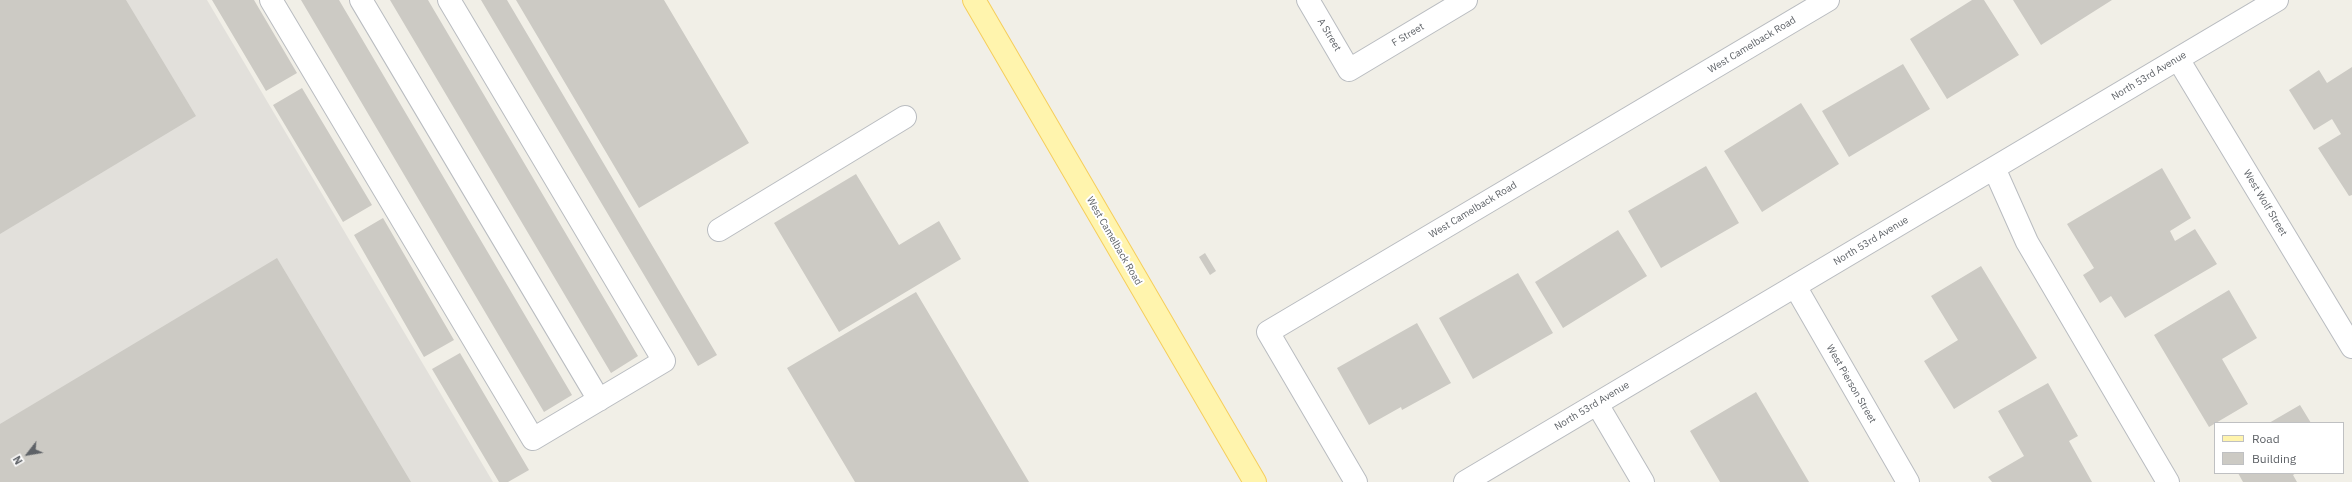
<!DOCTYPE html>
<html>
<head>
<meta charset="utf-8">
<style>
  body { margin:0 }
  #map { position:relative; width:2352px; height:482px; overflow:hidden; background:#f1efe7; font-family:"IBM Plex Sans",sans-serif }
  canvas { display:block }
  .legend { position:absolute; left:2214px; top:422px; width:130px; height:52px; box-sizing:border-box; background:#fff; border:1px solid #bfc0c2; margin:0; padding:5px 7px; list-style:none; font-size:12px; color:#5e6267 }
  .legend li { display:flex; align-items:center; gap:8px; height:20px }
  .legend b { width:20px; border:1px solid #bfc0c2 }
  .north { position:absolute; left:8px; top:434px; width:40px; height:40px; -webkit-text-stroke:3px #fff; paint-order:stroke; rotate:239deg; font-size:11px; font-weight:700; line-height:16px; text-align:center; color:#5e6267 }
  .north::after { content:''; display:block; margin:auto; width:14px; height:18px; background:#5e6267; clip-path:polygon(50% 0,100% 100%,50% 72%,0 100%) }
</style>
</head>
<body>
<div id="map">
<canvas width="2352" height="482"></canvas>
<ul class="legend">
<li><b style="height:5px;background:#fff4ad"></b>Road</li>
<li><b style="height:11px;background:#cccac4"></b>Building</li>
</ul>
<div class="north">N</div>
</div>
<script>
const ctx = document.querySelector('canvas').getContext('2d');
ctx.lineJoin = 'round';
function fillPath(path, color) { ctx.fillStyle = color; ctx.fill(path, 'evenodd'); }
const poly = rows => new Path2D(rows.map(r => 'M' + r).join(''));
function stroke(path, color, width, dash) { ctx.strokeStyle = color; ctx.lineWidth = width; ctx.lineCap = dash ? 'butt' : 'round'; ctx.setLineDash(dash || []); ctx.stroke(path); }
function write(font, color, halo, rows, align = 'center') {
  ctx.font = font + ' "IBM Plex Sans",sans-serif'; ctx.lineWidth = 4; ctx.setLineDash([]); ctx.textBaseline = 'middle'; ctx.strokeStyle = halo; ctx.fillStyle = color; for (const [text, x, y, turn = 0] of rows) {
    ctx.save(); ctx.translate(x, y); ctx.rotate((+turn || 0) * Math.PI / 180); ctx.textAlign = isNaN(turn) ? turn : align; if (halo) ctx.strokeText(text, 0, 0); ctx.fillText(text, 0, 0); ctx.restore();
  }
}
const industrial = poly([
  [0,0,207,0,493,482,0,482]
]);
const building = poly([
  [0,0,126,0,196,116,0,234],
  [212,0,254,0,297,73,266,91],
  [301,0,339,0,572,395,544,412],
  [390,0,428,0,638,356,611,373],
  [481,0,507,0,717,355,698,366],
  [516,0,664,0,749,143,639,208],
  [1972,0,1984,0,2019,55,1947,99,1910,39],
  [2013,0,2112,0,2041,45],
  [1903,64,1930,109,1849,157,1822,111],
  [2352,67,2352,195,2349,196,2318,148,2341,134,2332,119,2314,130,2289,90,2319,70,2327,83],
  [302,88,372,205,343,222,273,105],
  [1801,103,1839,164,1762,212,1724,151],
  [1706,166,1739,223,1661,268,1628,211],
  [2162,168,2191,218,2170,231,2175,241,2195,229,2217,264,2125,318,2111,296,2100,303,2083,275,2094,268,2067,224],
  [856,174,899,245,939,221,961,259,839,332,774,223],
  [383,218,454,340,424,357,354,235],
  [1618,230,1647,276,1563,328,1535,282],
  [1205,253,1216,271,1210,275,1199,257],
  [277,258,411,482,0,482,0,424],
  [1981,266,2037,358,1954,409,1924,361,1958,340,1931,296],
  [1518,273,1553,333,1473,379,1439,318],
  [2229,290,2257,338,2222,359,2248,404,2209,427,2154,335],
  [916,292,1029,482,855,482,787,368],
  [1417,323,1451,383,1402,410,1401,407,1369,425,1337,368],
  [460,353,529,470,508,482,499,482,432,369],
  [2048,383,2078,436,2069,441,2092,482,1992,482,1988,477,2024,456,1998,411],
  [1756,392,1809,482,1720,482,1690,431],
  [2300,405,2311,423,2269,423],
  [2238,473,2296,473,2293,475,2297,482,2243,482]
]);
const minor = poly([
  [271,0,533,439,664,361,449,0],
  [361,0,599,400],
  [1308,0,1349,70,1466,0],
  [2178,59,2352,347],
  [1994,168,2027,242,2168,482],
  [719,230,905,117],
  [1795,286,1908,482],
  [1597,404,1643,482],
  [1356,482,1268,332,1828,0],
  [1465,482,2277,0]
]);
const major = poly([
  [974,0,1255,482]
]);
const streetNames = [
  ["A Street",1329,35,59],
  ["F Street",1408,35,-31],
  ["West Camelback Road",1752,45,-31],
  ["North 53rd Avenue",2149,76,-31],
  ["West Wolf Street",2265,203,59],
  ["West Camelback Road",1473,210,-31],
  ["West Camelback Road",1114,241,60],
  ["North 53rd Avenue",1871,241,-31],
  ["West Pierson Street",1851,384,60],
  ["North 53rd Avenue",1592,406,-31]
];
fillPath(industrial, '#e2e0db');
fillPath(building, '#cccac4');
stroke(minor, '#b9bcc0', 24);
stroke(major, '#f6ce5b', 24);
stroke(minor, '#fff', 22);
stroke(major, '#fff4ad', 22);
write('10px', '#5e6267', '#fff', streetNames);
</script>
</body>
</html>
